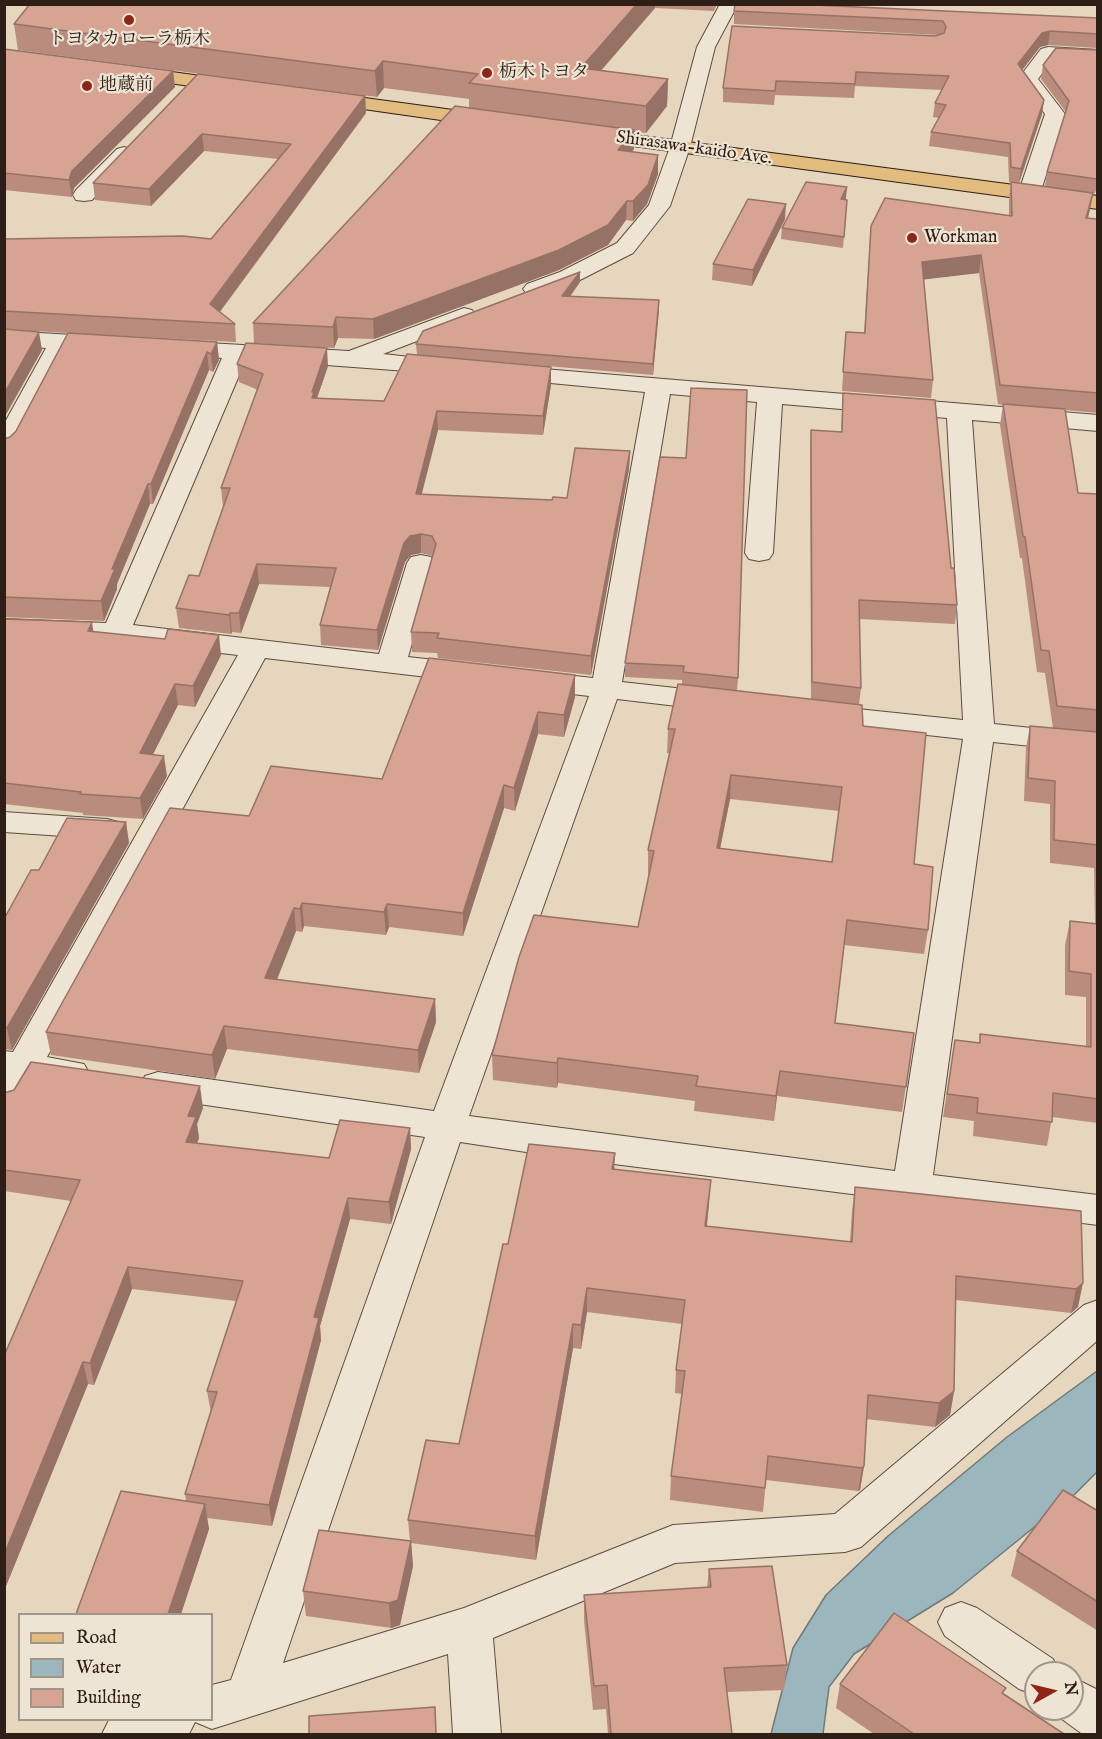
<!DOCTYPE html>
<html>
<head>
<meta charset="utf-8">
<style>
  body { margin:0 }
  #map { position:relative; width:1102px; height:1739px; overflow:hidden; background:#e5d6bd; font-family:"IM FELL English",serif }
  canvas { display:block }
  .frame { position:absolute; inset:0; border:6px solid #2d1e16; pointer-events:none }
  .legend { position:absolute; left:18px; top:1613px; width:195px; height:108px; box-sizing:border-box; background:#eee4d4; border:2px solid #a19588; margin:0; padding:8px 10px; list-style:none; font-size:18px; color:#2d1e16 }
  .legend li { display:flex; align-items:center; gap:12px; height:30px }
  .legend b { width:30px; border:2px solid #a19588 }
  .north { position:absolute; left:1024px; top:1661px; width:60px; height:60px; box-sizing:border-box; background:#eee4d4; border:2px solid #a19588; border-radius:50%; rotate:82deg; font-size:16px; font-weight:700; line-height:24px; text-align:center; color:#2d1e16 }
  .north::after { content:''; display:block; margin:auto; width:21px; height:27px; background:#8f2418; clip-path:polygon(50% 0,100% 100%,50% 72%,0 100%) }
</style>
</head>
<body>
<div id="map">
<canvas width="1102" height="1739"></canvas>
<div class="frame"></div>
<ul class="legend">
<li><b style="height:8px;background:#e2bb7e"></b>Road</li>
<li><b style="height:16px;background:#9bb6bc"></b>Water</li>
<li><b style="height:16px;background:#d7a392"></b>Building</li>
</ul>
<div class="north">N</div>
</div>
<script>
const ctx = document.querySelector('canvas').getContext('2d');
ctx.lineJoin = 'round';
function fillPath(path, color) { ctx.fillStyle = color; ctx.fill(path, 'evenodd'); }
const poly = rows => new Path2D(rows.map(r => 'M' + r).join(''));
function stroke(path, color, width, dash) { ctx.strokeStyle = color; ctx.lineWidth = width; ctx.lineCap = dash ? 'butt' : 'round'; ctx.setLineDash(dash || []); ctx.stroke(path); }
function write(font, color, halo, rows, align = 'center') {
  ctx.font = font + ' "IM FELL English","Noto Serif JP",serif'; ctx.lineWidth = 4.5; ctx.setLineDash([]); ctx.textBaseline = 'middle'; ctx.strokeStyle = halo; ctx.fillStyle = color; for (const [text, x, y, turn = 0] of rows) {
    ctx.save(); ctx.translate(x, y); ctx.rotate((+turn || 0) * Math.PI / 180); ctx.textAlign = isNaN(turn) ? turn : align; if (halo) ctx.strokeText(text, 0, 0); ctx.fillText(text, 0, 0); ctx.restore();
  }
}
const water = poly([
  [1097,1371,1097,1472,1075,1494,953,1593,854,1654,829,1687,823,1734,771,1734,793,1648,826,1595,888,1536,1007,1437,1097,1371]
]);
const minor = poly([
  [720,4,738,4,715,47,690,147,670,206,633,253,576,282,535,296,527,294,523,289,527,284,560,272,617,243,649,205,670,147,697,47,720,4],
  [1048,47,1098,50,1098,62,1053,59,1038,79,1065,114,1040,194,1037,199,1029,200,1021,199,1018,194,1045,114,1018,79,1041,49,1048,47],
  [124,147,131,149,134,153,131,157,92,200,84,201,76,200,73,195,76,190,117,149,124,147],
  [464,308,472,310,476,315,472,320,383,354,456,362,459,367,456,372,447,374,246,359,133,625,379,654,407,563,411,557,421,555,431,557,435,563,408,657,470,664,480,667,485,673,480,679,470,682,265,658,47,1057,84,1064,89,1073,84,1082,71,1086,34,1081,17,1111,4,1115,4,1051,13,1052,238,655,116,641,4,637,4,619,106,623,222,358,163,353,160,348,163,343,172,341,349,351,464,308],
  [4,331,109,337,117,339,121,344,117,349,109,351,69,349,17,449,13,454,4,457,4,424,46,348,4,345,4,331],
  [507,366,1098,415,1098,431,972,420,994,724,1098,735,1098,753,993,742,933,1175,1098,1195,1098,1225,566,1158,460,1142,283,1663,464,1608,673,1525,835,1514,1084,1305,1098,1300,1098,1340,861,1547,845,1552,675,1563,493,1638,501,1734,453,1734,448,1654,212,1729,195,1722,189,1734,102,1734,109,1720,212,1720,212,1685,231,1680,425,1137,158,1098,145,1094,140,1085,145,1076,158,1072,434,1111,589,696,530,689,519,686,515,680,519,674,530,671,593,678,645,392,498,378,495,373,498,368,507,366],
  [670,394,757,402,745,553,749,559,759,561,769,559,773,553,782,404,947,418,963,720,819,705,808,708,804,714,808,720,819,723,963,739,895,1171,469,1116,617,699,720,711,731,708,735,702,731,696,720,693,622,682,670,394],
  [4,812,107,819,118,822,123,829,118,836,107,839,4,832,4,812],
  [961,1602,977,1608,1053,1659,1059,1673,1036,1673,1036,1695,1019,1689,945,1636,938,1622,945,1608,961,1602],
  [1072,1677,1098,1690,1098,1734,1081,1733,1055,1714,1053,1709,1072,1709,1072,1677]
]);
const major = poly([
  [128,66,238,81,245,83,248,87,245,91,238,93,121,76,118,72,121,68,128,66],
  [321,92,490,115,497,117,500,121,497,125,490,127,314,102,311,98,314,94,321,92],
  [589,129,1098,196,1098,209,582,139,579,135,582,131,589,129]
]);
const wall = poly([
  [30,4,717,4,714,11,655,8,601,70,668,79,667,106,646,133,634,132,634,149,631,152,658,155,658,174,647,204,633,221,626,220,608,245,559,270,374,339,338,338,334,348,254,343,253,323,469,108,469,99,384,88,377,97,18,50,14,24],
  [734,11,1098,18,1098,48,1048,45,1040,47,1022,70,1044,100,1042,114,1019,183,1045,186,1047,172,1066,112,1041,79,1043,65,1098,50,1098,184,1095,193,1093,193,1088,218,1098,219,1098,413,1065,410,1078,493,1098,494,1098,1123,1052,1117,1047,1146,973,1136,974,1121,943,1117,955,1040,979,1043,980,1034,1086,1047,1086,997,1065,995,1065,945,1070,921,1095,924,1094,868,1050,863,1050,804,1024,801,1026,748,1030,726,1053,728,1045,673,1037,672,1022,558,1020,558,1000,425,1003,405,998,404,979,273,923,279,933,380,931,398,842,391,846,332,864,333,871,226,1009,215,1009,199,1011,182,1009,182,1008,157,929,146,931,132,939,118,933,117,935,103,942,90,855,86,854,98,775,95,774,105,723,102,723,88,938,35,734,24],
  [4,49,173,71,175,87,74,188,72,197,4,190],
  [198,74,365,96,366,113,220,312,235,324,236,342,88,334,217,342,219,360,213,372,209,370,153,504,150,504,117,584,117,589,104,621,4,617,4,439,10,437,16,431,68,333,34,331,42,350,4,418,4,239,211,239,278,159,204,151,151,206,95,200,93,183],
  [847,187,845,200,847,200,843,248,781,239,782,228],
  [785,219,752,286,712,280,713,264],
  [580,272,580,282,570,297,659,300,653,375,417,355,416,344],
  [237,364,328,366,317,398,384,401,551,385,543,435,438,430,421,494,552,500,567,498,630,451,629,469,591,675,438,658,437,653,412,652,411,632,433,556,421,553,411,555,405,562,378,650,321,645,320,625,330,587,259,584,241,633,232,632,231,634,179,628,176,608,199,576,223,507,221,488,258,390,239,382],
  [843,393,951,568,957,605,955,624,859,619,861,688,859,705,863,726,914,864,928,930,924,954,844,945,835,1023,914,1033,902,1112,777,1096,774,1121,694,1111,695,1101,558,1083,557,1088,493,1080,492,1055,638,927,649,875,648,875,648,850,670,753,667,753,668,729,682,685,682,680,625,677,625,663,660,457,738,678,737,691,811,700,810,448,811,430,841,432],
  [730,799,839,811,832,862,720,849],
  [4,619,93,631,221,655,195,707,178,705,153,754,167,776,143,819,83,815,83,813,4,804],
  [575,675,575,697,564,737,538,734,515,811,504,808,463,936,389,927,386,935,304,926,302,932,296,931,277,980,435,999,436,1022,419,1073,227,1049,215,1079,51,1055,46,1032,249,816,382,779],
  [126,822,129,843,12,1050,4,1049,4,919,39,870],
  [4,1093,203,1108,197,1124,199,1138,197,1143,329,1158,410,1128,411,1149,391,1224,350,1219,320,1326,321,1340,272,1526,207,1518,209,1529,181,1614,76,1614,186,1501,185,1494,211,1413,207,1391,236,1301,132,1289,94,1385,88,1384,4,1591,71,1201,4,1191],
  [614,1169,709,1204,707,1226,850,1242,852,1211,855,1187,1081,1211,1078,1307,1071,1313,956,1300,954,1391,950,1415,935,1427,866,1419,864,1466,860,1490,858,1491,766,1480,763,1512,670,1500,671,1476,682,1394,675,1393,676,1370,682,1324,587,1312,581,1349,573,1348,536,1560,411,1543,413,1566,400,1625,391,1628,306,1616,303,1591,410,1541,408,1520,459,1444,508,1244],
  [1098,1511,1098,1631,1011,1576,1017,1551],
  [709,1569,787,1665,784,1690,727,1692,732,1734,608,1734,606,1709,593,1710,584,1620,584,1595,707,1588],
  [840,1684,1004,1695,1064,1734,874,1734,836,1708]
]);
const shadedWall = poly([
  [637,4,655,4,655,8,581,94,581,68],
  [1050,31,1048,45,1040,47,1016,78,1018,64,1042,33],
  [383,61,384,88,377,97,375,71],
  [173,71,175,87,74,188,72,197,69,180,72,171],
  [668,79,667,106,646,133,646,106],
  [365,96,366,113,212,322,210,304],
  [1044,100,1042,114,1019,183,1021,169],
  [634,130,634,149,618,169,618,150],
  [202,134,204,151,151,206,149,189],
  [658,155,658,174,647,204,633,221,633,201],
  [847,187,846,198,841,210,841,199],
  [1093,193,1090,210,1083,235,1086,218],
  [627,201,626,220,608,245,559,270,374,339,373,319],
  [786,204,785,219,752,286,753,270],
  [981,255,979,273,920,280,922,262],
  [580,272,580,282,562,307,562,296],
  [659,300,659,311,653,375,653,364],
  [336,317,338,338,334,348,333,327],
  [39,332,42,350,4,418,4,394],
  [217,342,219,360,213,372,211,354],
  [327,348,328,366,315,404,314,417,312,392],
  [207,352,209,370,153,504,151,484],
  [551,367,551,385,543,435,543,416],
  [437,411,438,430,417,513,416,494],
  [630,451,629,469,591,675,591,656],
  [148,484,150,504,117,584,117,589,104,621,101,601,112,569],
  [421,534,421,553,411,555,405,562,378,650,377,630,404,543,410,536],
  [257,564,259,584,241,633,239,613],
  [230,613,232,632,231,634,229,615],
  [92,622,95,643,88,631],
  [219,635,221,655,195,707,193,686],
  [575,675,575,697,564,737,564,715],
  [175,684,178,705,143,774,140,753],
  [538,712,538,734,515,811,514,788],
  [164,756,167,776,143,819,140,798],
  [731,775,730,799,715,873,717,848],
  [504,785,504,808,463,936,463,913],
  [126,822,129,843,12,1050,7,1028],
  [302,903,304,926,302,932,300,909],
  [387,904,389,927,386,935,384,912],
  [294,908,296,931,268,1001,265,978],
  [435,999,436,1022,419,1073,418,1050],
  [224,1026,227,1049,215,1079,212,1055],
  [558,1058,558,1083,557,1088,557,1063],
  [780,1071,774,1121,776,1096],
  [200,1086,203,1108,197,1124,199,1138,189,1164,186,1142,188,1116],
  [410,1128,411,1149,391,1224,389,1202],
  [615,1153,614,1177,612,1169],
  [711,1180,709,1204,704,1249,705,1226],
  [348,1198,350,1219,320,1326,321,1340,272,1526,269,1505,314,1317],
  [128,1267,132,1289,94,1385,90,1363],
  [1083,1283,1078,1307,1071,1313,1076,1289],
  [587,1288,587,1312,581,1349,581,1325],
  [573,1324,573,1348,536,1560,535,1536],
  [83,1362,88,1384,4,1591,4,1555],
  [954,1391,950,1415,935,1427,939,1403],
  [864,1466,860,1490,858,1491,862,1468],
  [205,1504,209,1529,181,1614,168,1614],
  [411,1541,413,1566,400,1625,391,1628,389,1603]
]);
const building = poly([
  [30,4,637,4,581,68,668,79,646,106,469,83,478,74,383,61,375,71,14,24,30,4],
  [735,4,792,4,1098,18,1098,34,1050,31,1042,33,1018,64,1044,100,1021,169,1011,167,1010,143,931,132,946,105,935,103,949,76,856,72,855,84,776,81,775,91,723,88,732,26,935,36,944,33,946,27,943,21,734,11,735,4],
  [1056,48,1098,50,1097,179,1047,172,1069,101,1043,65,1056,48],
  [4,49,173,71,72,171,69,180,4,173,4,49],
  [198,74,365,96,210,304,235,324,4,311,4,239,183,236,211,239,291,144,202,134,149,189,93,183,198,74],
  [455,106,634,130,618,150,658,155,648,185,633,201,627,201,608,225,559,250,373,319,336,317,333,327,253,323,455,106],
  [806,182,847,187,841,199,847,200,844,237,782,228,806,182],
  [1011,182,1093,193,1086,218,1098,219,1098,393,1000,385,981,255,922,262,933,380,843,372,846,332,865,333,871,226,885,198,1012,216,1011,182],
  [748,199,786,204,753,270,713,264,748,199],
  [580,272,562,296,659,300,653,364,416,344,423,331,580,272],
  [4,329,39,332,4,394,4,329],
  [68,333,217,342,211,354,207,352,151,484,148,484,112,569,115,569,101,601,4,597,4,439,10,437,16,431,68,333],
  [246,343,327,348,312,392,314,392,312,398,384,401,407,354,551,367,543,416,437,411,416,494,552,500,553,497,567,498,575,448,630,451,591,656,437,638,439,633,411,632,436,544,432,536,421,534,410,536,404,543,377,630,320,625,336,568,257,564,239,613,230,613,229,615,176,608,189,575,199,576,230,488,221,488,263,374,237,364,246,343],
  [691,388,747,390,738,678,683,672,684,666,625,663,660,457,686,458,691,388],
  [843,393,935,400,951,568,954,568,957,605,859,600,861,688,812,682,811,430,842,432,843,393],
  [1003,404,1065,409,1078,493,1098,494,1098,710,1057,706,1049,651,1041,650,1025,537,1023,536,1003,404],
  [4,619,92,622,88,631,165,639,168,629,219,635,193,686,175,684,140,753,164,756,140,798,80,794,81,792,4,783,4,619],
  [429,658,575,675,564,715,538,712,514,788,504,785,463,913,387,904,384,912,302,903,300,909,294,908,265,978,435,999,418,1050,224,1026,212,1055,46,1032,170,808,249,816,271,766,382,779,429,658],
  [678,684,862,705,863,726,926,733,914,864,933,867,928,930,847,920,835,1023,914,1033,906,1087,780,1071,776,1096,696,1086,698,1076,558,1058,557,1063,492,1055,519,957,534,915,638,927,654,851,648,850,675,729,668,729,678,684],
  [731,775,842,787,832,862,717,848,731,775],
  [1030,726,1098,732,1098,845,1054,840,1055,781,1028,778,1030,726],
  [67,818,126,822,7,1028,4,1028,4,919,31,870,39,870,67,818],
  [1070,921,1098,924,1098,1099,1053,1093,1052,1122,977,1113,978,1098,947,1094,955,1040,980,1043,980,1034,1091,1047,1091,974,1069,971,1070,921],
  [31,1062,200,1086,188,1116,196,1117,186,1142,329,1158,340,1120,410,1128,389,1202,348,1198,314,1317,319,1318,269,1505,185,1494,217,1392,207,1391,243,1281,128,1267,90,1363,83,1362,4,1555,4,1356,80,1180,4,1170,4,1093,14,1090,31,1062],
  [529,1144,615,1153,612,1169,711,1180,705,1226,852,1242,855,1187,1081,1211,1083,1283,1076,1289,956,1276,954,1391,939,1403,868,1395,864,1466,862,1468,768,1456,765,1488,671,1476,685,1371,676,1370,685,1300,587,1288,581,1325,573,1324,535,1536,408,1520,426,1440,459,1444,503,1244,508,1244,529,1144],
  [1063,1490,1098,1511,1098,1602,1017,1551,1063,1490],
  [121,1491,205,1504,168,1614,76,1614,121,1491],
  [319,1530,411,1541,398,1600,389,1603,303,1591,319,1530],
  [772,1566,787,1665,724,1668,732,1734,611,1734,607,1685,594,1686,584,1595,711,1587,709,1569,772,1566],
  [894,1613,1006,1688,1002,1693,1064,1734,914,1734,840,1684,894,1613],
  [435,1707,436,1734,309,1734,309,1716,435,1707]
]);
const markers = [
  [129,20,6,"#8f2418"],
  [487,73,6,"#8f2418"],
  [87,86,6,"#8f2418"],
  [912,238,6,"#8f2418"]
];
const farPoinames = [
  ["トヨタカローラ栃木",129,40,"center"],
  ["栃木トヨタ",499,73],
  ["地蔵前",99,86],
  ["Workman",924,238]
];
const farStreetnames = [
  ["Shirasawa-kaido Ave.",694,149,8]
];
fillPath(water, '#9bb6bc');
stroke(water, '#6f797a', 1.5);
stroke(minor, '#5b4c40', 2);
stroke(major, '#2d1e16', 2);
fillPath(minor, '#eee4d4');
fillPath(major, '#e2bb7e');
fillPath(wall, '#b98c7e');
fillPath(shadedWall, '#967266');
fillPath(building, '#d7a392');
stroke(building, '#967266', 1.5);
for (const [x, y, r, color] of markers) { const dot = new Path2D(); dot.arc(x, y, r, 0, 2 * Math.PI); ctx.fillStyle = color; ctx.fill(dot); stroke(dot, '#eee4d4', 2); }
write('18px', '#2d1e16', '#eee4d4', farPoinames, 'left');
write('18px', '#2d1e16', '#eee4d4', farStreetnames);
</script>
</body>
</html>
